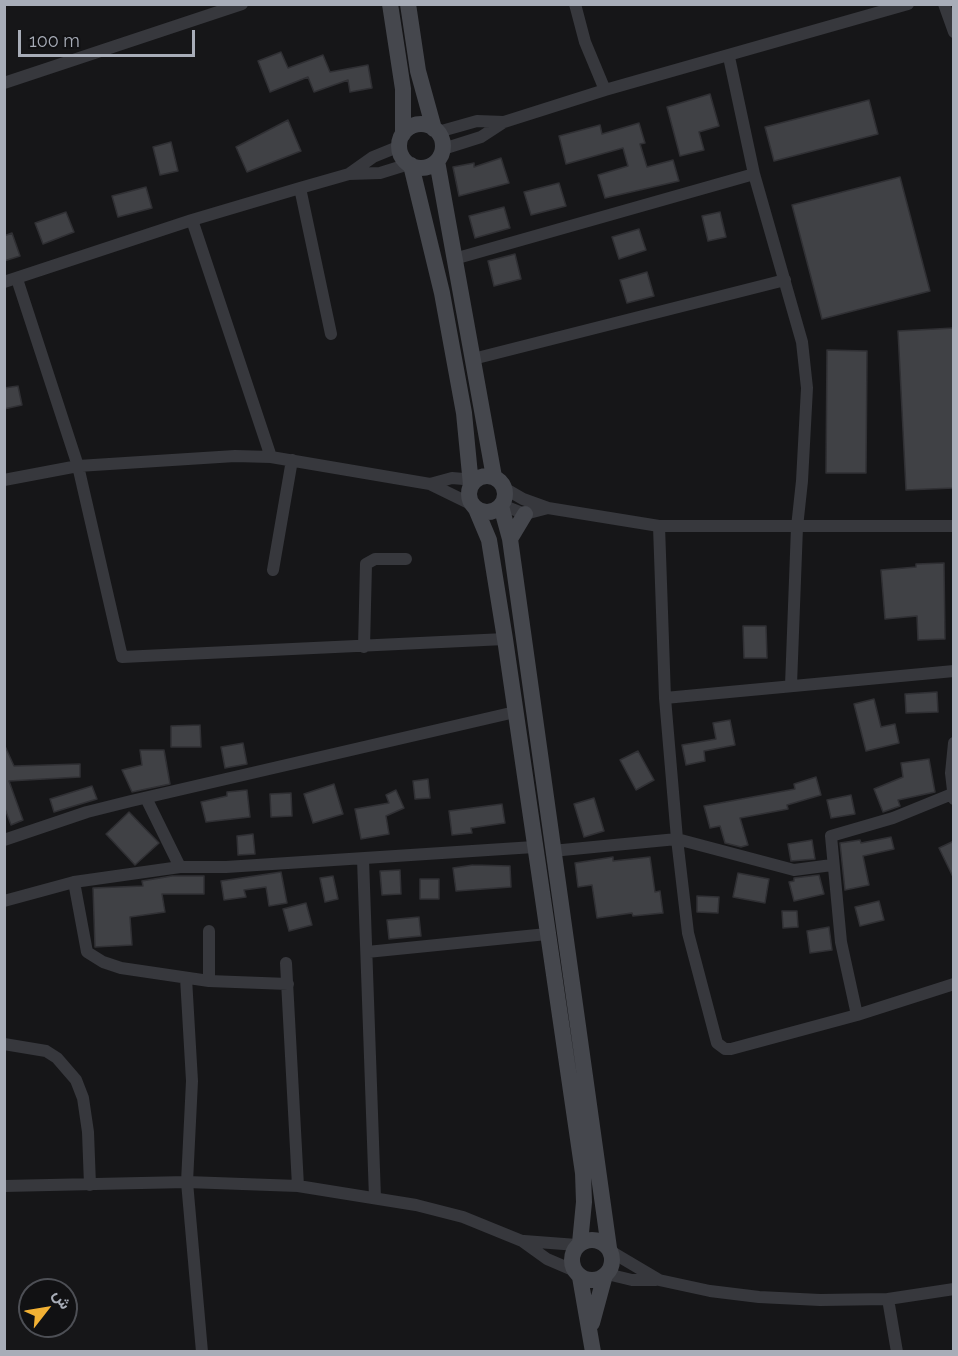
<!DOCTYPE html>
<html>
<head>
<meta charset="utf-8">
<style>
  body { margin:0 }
  #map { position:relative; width:958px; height:1356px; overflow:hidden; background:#161618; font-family:Raleway,Vazirmatn,sans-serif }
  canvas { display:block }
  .frame { position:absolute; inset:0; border:6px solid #a8adb8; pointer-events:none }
  .north { position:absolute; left:18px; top:1278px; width:60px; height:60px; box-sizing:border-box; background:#111113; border:2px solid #4d4f55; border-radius:50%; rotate:59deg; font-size:16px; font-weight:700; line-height:24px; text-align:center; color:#a8adb8 }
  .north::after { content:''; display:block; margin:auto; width:21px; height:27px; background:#f2b134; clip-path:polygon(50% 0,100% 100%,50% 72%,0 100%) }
  .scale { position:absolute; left:18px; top:30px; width:177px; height:27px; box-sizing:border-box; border:3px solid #a8adb8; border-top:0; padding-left:8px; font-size:18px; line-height:21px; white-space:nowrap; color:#a8adb8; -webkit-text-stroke:4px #111113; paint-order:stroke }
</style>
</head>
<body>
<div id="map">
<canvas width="958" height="1356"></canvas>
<div class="frame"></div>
<div class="north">ش</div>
<div class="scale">100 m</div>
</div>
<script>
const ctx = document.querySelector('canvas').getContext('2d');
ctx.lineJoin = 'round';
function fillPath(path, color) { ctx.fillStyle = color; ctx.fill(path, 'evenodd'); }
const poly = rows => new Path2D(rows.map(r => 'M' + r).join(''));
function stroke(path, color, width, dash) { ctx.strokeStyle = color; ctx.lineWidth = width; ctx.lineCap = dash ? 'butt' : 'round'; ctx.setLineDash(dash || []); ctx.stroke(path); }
const building = poly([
  [281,52,288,68,323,55,330,72,368,65,372,88,350,92,348,80,314,92,308,77,270,92,258,61,281,52],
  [710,94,719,126,699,132,704,150,680,156,667,107,710,94],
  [869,100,878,134,774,161,765,127,869,100],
  [288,120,301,151,247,172,236,147,288,120],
  [639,123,645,143,640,144,647,167,673,160,679,181,605,198,598,175,628,166,623,148,566,164,559,136,600,125,602,134,639,123],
  [171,142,178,171,160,175,153,147,171,142],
  [501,158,509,183,459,196,453,167,474,163,474,167,501,158],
  [900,177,930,291,822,319,792,205,900,177],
  [559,183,566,206,531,215,524,192,559,183],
  [146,187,152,208,118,217,112,196,146,187],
  [504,207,510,228,475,238,469,216,504,207],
  [66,212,74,232,43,244,35,223,66,212],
  [720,212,726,237,708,241,702,216,720,212],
  [639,229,646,250,619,259,612,237,639,229],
  [12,233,20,256,4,261,4,236,12,233],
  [515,254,521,279,494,286,488,261,515,254],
  [647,272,654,296,627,303,620,280,647,272],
  [954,328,954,488,906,490,898,331,954,328],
  [827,350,867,351,866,473,826,473,827,350],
  [18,386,22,405,4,409,4,388,18,386],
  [944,563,945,639,918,640,917,616,885,619,881,570,916,567,916,564,944,563],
  [743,626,766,626,767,658,744,658,743,626],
  [937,692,938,712,906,713,905,694,937,692],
  [874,699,881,727,895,724,899,743,866,751,854,704,874,699],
  [730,720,735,745,704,751,705,761,686,765,682,745,716,739,713,723,730,720],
  [200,725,201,747,171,747,171,726,200,725],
  [243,743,247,764,225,768,221,747,243,743],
  [4,744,14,766,80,764,80,777,9,781,23,820,11,825,4,806,4,744],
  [140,750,164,750,170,784,132,792,122,770,142,765,140,750],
  [638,751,654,780,636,790,620,760,638,751],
  [929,759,935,792,898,800,900,806,883,812,874,789,903,777,901,763,929,759],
  [816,777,821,795,787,805,788,809,740,818,748,845,741,847,725,843,720,826,710,828,704,806,795,789,794,784,816,777],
  [428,779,430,798,415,799,413,781,428,779],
  [334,784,343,814,313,823,304,794,334,784],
  [92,786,97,799,54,812,50,799,92,786],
  [247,790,250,817,206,822,201,802,227,796,227,792,247,790],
  [396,790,404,808,386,816,389,834,361,839,355,809,389,803,386,795,396,790],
  [291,793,292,816,271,817,270,794,291,793],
  [851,795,855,814,831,818,827,800,851,795],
  [594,798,604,831,584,837,574,804,594,798],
  [502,804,505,823,471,828,472,833,452,835,449,811,502,804],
  [129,812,159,843,135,865,106,834,129,812],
  [253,834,255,854,238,855,237,836,253,834],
  [891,837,894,849,863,856,869,885,845,890,840,843,860,840,861,843,891,837],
  [812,840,815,859,791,861,788,844,812,840],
  [954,841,954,879,939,848,954,841],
  [613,857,613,861,650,857,655,892,660,891,663,913,633,916,632,913,597,918,592,885,578,887,575,863,613,857],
  [473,865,510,866,511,887,456,891,453,868,473,865],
  [400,870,401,894,382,895,380,871,400,870],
  [281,872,287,903,269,906,266,887,244,890,246,897,224,900,221,881,281,872],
  [738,873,769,879,765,903,733,897,738,873],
  [819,875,824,894,794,901,789,882,794,881,794,878,819,875],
  [172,876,204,876,204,894,162,894,165,912,130,917,132,945,95,947,93,888,143,886,142,881,172,876],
  [333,876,338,899,325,902,320,878,333,876],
  [420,879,439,879,439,899,420,899,420,879],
  [697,896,719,897,718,913,697,912,697,896],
  [879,901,884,920,860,926,855,907,879,901],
  [306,903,312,925,289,931,283,909,306,903],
  [782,911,797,911,798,927,783,928,782,911],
  [419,917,421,936,389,939,387,920,419,917],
  [829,927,832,950,810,953,807,931,829,927]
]);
const street = poly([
  [575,4,585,42,605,90],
  [944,4,954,32],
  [729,57,754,174,802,342,807,388,802,481,797,527,791,685],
  [4,83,242,4],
  [438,132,477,121,504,122],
  [443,149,481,137,504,122,605,90,908,4],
  [349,174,373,157,400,146],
  [300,188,331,334],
  [192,220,271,457],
  [454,259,754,174],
  [17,279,78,466,122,657,505,639],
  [4,282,192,220,300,188,349,174,380,173,409,164],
  [473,359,785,280],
  [4,480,78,466,235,456,271,457,430,484,473,505],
  [430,484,452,478,475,480],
  [504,488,523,499,548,508,659,526,954,526],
  [502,505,525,514,548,508],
  [659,526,665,698,677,839,688,933,717,1043,725,1049,731,1049,857,1015,954,984],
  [273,570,292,460],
  [364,647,366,564,375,559,406,559],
  [665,698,954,671],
  [954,743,951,773,954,799],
  [146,798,180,867,226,867,534,847],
  [4,840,87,812,131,801,515,712],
  [552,851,677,839,794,870,832,865],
  [363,859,375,1198],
  [74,882,87,952,103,962,121,968,209,981,209,931],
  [4,901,74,882,180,867],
  [367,952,547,934],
  [286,963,298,1186],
  [186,978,192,1081,187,1182,202,1352],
  [209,981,288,984],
  [857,1015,841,942,831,836,893,818,952,794],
  [4,1044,46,1051,57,1058,76,1080,83,1098,88,1132,90,1185],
  [4,1186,187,1182,298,1186,416,1205,463,1217,522,1241,547,1259,575,1271],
  [524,1241,577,1245],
  [610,1251,659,1280,710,1291,759,1297,820,1300,888,1299,954,1289],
  [607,1274,632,1280,656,1280],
  [888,1299,897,1352]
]);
const secondary = poly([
  [390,4,403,89,403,134],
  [408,4,418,71,434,129],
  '399 146a22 22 0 1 1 44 0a22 22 0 1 1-44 0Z',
  [437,161,494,477],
  [411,165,442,293,464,413,471,485],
  '469 494a18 18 0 1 1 36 0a18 18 0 1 1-36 0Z',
  [501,506,510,539,609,1248],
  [476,509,489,540,505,639,583,1173,584,1202,580,1243],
  [510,539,525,514],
  '572 1260a20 20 0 1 1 40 0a20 20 0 1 1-40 0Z',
  [580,1277,593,1352],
  [592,1323,605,1275]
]);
fillPath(building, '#404145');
stroke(building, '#303034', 1.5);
stroke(street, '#37383d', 12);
stroke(secondary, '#45474d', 16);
</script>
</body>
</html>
